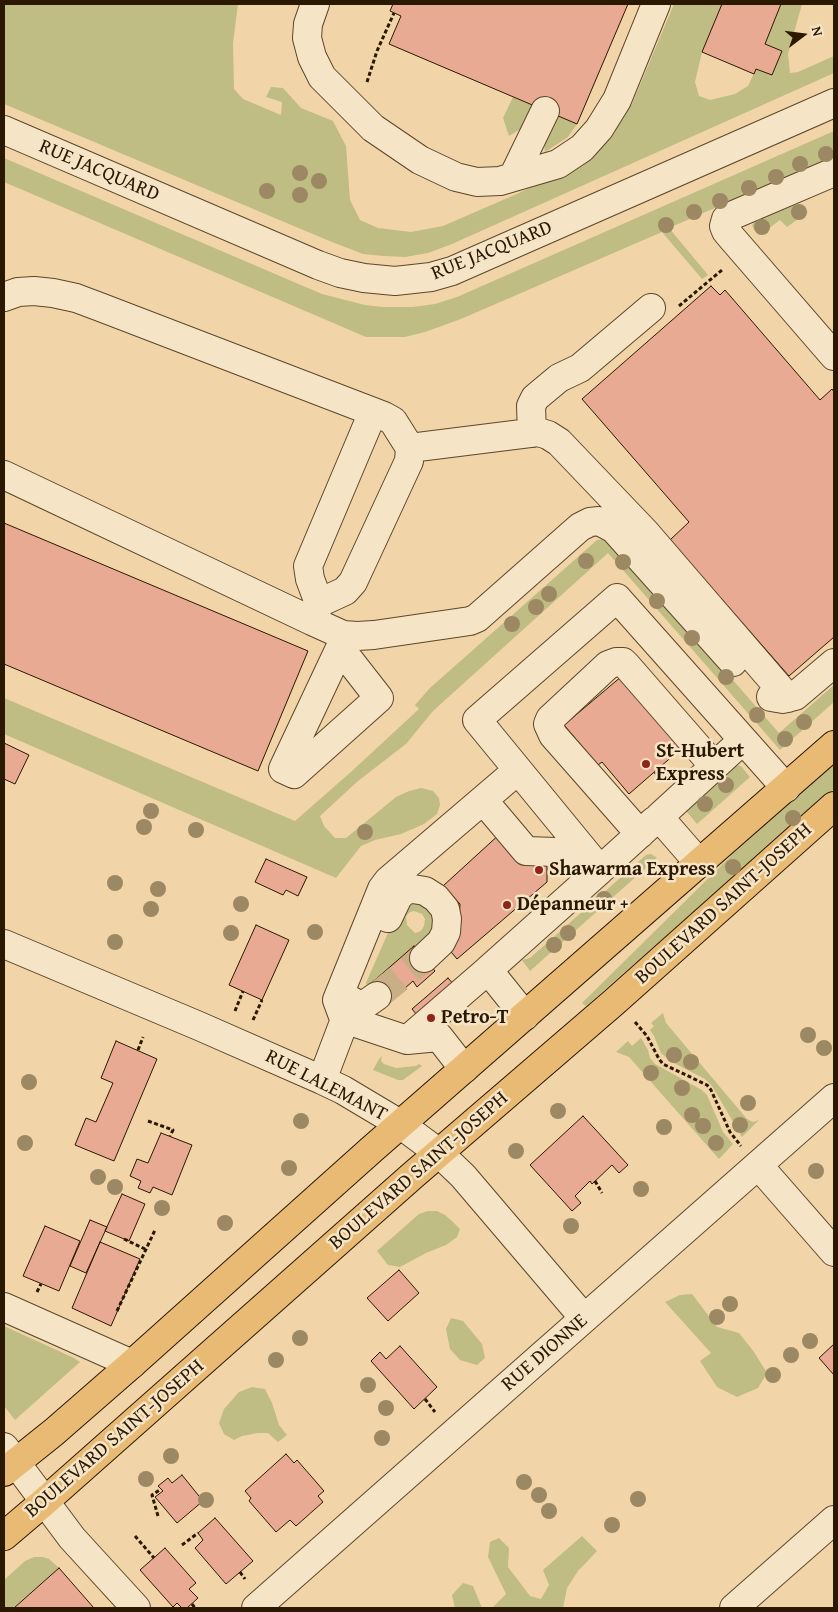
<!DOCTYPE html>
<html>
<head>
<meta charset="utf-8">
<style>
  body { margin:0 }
  #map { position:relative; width:838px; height:1612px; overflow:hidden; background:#f1d5a8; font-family:"Gentium Book Plus",serif }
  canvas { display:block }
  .frame { position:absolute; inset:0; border:5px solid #2a1800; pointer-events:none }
  .north { position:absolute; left:778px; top:10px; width:50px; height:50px; -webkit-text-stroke:4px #f6e4c6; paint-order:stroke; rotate:75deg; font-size:14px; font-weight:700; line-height:20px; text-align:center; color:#2a1800 }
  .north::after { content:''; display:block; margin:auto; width:18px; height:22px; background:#2a1800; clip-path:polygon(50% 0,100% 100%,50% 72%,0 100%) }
</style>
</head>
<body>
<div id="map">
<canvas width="838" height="1612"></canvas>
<div class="frame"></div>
<div class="north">N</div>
</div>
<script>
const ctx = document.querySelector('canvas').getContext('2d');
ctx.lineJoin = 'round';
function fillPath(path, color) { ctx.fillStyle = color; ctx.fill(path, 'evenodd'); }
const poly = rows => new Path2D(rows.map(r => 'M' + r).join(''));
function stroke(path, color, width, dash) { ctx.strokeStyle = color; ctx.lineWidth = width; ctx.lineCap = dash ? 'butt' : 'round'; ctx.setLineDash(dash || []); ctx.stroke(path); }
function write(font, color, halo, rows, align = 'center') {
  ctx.font = font + ' "Gentium Book Plus",serif'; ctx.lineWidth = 5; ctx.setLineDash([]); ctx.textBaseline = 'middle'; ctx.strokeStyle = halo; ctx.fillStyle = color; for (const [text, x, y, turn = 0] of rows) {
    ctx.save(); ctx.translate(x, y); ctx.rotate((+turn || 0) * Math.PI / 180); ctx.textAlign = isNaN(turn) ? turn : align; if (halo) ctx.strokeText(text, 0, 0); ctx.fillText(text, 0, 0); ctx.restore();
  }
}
const green = poly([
  [4,4,238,4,233,43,234,89,243,99,281,115,282,102,266,97,271,87,283,88,301,108,333,121,346,146,350,200,360,220,378,228,411,232,443,226,519,193,594,157,613,133,632,104,674,4,722,4,702,52,695,82,699,96,710,100,735,94,748,86,756,69,772,75,782,51,765,44,781,4,802,4,788,54,790,73,798,72,834,56,834,73,452,244,428,253,405,257,384,256,363,254,327,240,4,104],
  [513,97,535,106,522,128,509,136,503,118],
  [553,114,577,124,568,137,545,152,543,138],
  [834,131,834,148,831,149,833,153,834,153,834,156,669,228,708,275,702,279,662,232,461,319,425,332,405,337,366,337,4,182,4,158,322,294,365,305,383,307,413,307,435,304,457,297],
  [798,205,808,212,787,227,780,220,760,235,754,230,752,225,755,221,788,206],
  [605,539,612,541,779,733,834,685,834,702,780,750,608,553,433,711,406,744,358,781,320,816,324,826,335,838,346,838,396,797,409,791,421,788,433,791,439,798,440,805,437,814,424,824,401,834,375,840,361,846,336,878,4,734,4,698,295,821,352,771,419,709,415,705,430,688,597,540],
  [736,765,741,766,750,777,697,824,687,812,687,808,732,766],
  [834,765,834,789,586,1006,582,1003,735,852],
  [651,854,657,858,530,971,522,960,530,958,646,855],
  [412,903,422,904,429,908,432,913,435,920,432,935,368,986,366,983,398,910,404,905],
  [414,911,422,914,425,919,424,926,421,931,415,933,407,925,406,916,410,912],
  [663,1013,666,1023,747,1119,753,1122,759,1120,742,1137,712,1086,705,1079,670,1061,661,1053,654,1036,650,1030,654,1026,651,1023],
  [641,1038,648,1050,650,1058,655,1064,702,1090,707,1095,723,1132,733,1144,719,1159,629,1057,616,1052,628,1041,632,1046],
  [382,1056,381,1061,384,1064,396,1068,416,1066,419,1064,422,1066,403,1080,398,1080,373,1070,379,1059],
  [428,1211,437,1211,445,1215,453,1222,460,1229,457,1237,446,1245,426,1253,400,1267,388,1265,377,1251,419,1214],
  [692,1294,717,1327,739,1333,754,1352,767,1373,758,1388,737,1397,717,1387,700,1361,711,1353,665,1302,680,1295],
  [451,1318,463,1321,482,1344,485,1358,477,1365,460,1360,450,1349,446,1329],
  [4,1326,74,1358,80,1362,15,1420,4,1406],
  [252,1387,265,1389,272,1403,279,1425,287,1435,278,1442,268,1433,258,1433,242,1436,234,1440,224,1434,219,1423,224,1409,239,1392],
  [582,1536,597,1551,578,1571,567,1588,563,1608,492,1608,506,1594,488,1557,490,1542,499,1538,509,1548,508,1567,530,1596,541,1599,549,1585,543,1570],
  [34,1557,43,1557,49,1559,59,1568,14,1608,4,1608,4,1580,25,1561],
  [463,1583,473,1586,482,1608,455,1608,452,1595]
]);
const building = poly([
  [393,4,628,4,577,124,389,44,401,16,390,11,393,4],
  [722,4,781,4,765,44,782,51,772,75,756,69,754,74,702,52,722,4],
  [711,286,720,295,725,290,820,400,832,389,834,392,834,637,789,676,670,540,689,522,582,399,711,286],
  [4,523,308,651,258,771,4,664,4,523],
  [622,676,683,747,629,794,602,762,598,765,564,725,622,676],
  [4,743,29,755,15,784,4,779,4,743],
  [502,832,547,858,547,882,457,959,446,946,458,936,460,904,443,886,502,832],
  [266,859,307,877,298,896,286,890,283,895,255,882,266,859],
  [256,925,289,940,262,1000,229,985,256,925],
  [414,946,435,971,417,987,413,981,385,1006,368,986,414,946],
  [448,978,470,1003,434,1035,412,1009,448,978],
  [116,1041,157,1059,114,1161,75,1145,86,1118,96,1122,113,1083,101,1078,116,1041],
  [583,1116,628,1165,619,1173,612,1165,592,1184,590,1181,575,1196,581,1203,572,1211,530,1165,583,1116],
  [161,1133,192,1145,172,1195,153,1187,150,1193,138,1188,141,1181,130,1176,137,1159,148,1163,161,1133],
  [122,1194,145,1204,129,1241,105,1231,122,1194],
  [90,1220,107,1227,86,1273,70,1266,90,1220],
  [45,1226,80,1241,59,1291,23,1276,45,1226],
  [100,1242,140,1259,111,1326,72,1308,100,1242],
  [399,1270,419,1293,388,1321,367,1298,399,1270],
  [834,1344,834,1375,819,1358,834,1344],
  [400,1346,437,1387,414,1409,371,1361,380,1352,386,1359,400,1346],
  [286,1454,294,1463,297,1460,324,1491,318,1496,323,1502,296,1526,290,1520,276,1532,249,1501,251,1498,245,1491,286,1454],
  [182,1475,203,1501,177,1523,155,1497,163,1491,158,1486,168,1478,172,1483,182,1475],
  [215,1518,253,1561,226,1584,195,1548,203,1540,198,1533,215,1518],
  [165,1548,196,1583,189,1589,198,1598,187,1608,182,1608,177,1603,173,1607,140,1570,165,1548],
  [59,1568,94,1608,14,1608,59,1568]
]);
const minorTunnel = poly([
  [377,996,424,958]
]);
const path = poly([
  [367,82,377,51,394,13],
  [679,306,722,270],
  [655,772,661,779],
  [235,1011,243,991],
  [253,1020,262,1000],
  [635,1022,647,1036,659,1059,663,1064,707,1085,711,1090,730,1132,741,1146],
  [138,1050,143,1037],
  [148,1121,173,1130,170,1136],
  [595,1181,602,1193],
  [124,1239,145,1249],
  [37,1292,41,1284],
  [117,1311,155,1230],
  [425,1399,435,1412],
  [158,1516,152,1495,161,1489],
  [135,1536,154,1558],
  [182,1545,198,1533],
  [240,1572,245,1579],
  [192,1604,195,1608]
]);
const minor = poly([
  [315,4,308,24,307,38,312,57,322,77,373,128,420,160,456,177,477,182,500,181,558,164,582,148,599,129,617,100,656,4],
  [4,130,318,265,340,273,364,278,395,281,431,277,452,271,834,103],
  [834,172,731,216,726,219,724,226,726,231,731,237,834,356],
  [513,177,545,111],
  [4,297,18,292,34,291,53,293,76,298,100,307,384,416,393,421,410,448,538,432,548,435,559,442,645,532,788,698],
  [373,412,308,566,310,579,319,603,345,591,353,582,409,461,410,448],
  [532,433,531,406,535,398,559,378,580,368,651,308],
  [4,475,312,621,319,605],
  [312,621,343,635,357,636,374,635,470,621,477,618,580,527,590,522,599,521,614,529,733,662],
  [340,648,379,698,294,774,283,769,340,648,343,635],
  [771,697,783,699,795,696,834,663],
  [518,770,477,720,617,598,786,788],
  [483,800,526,851,586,853],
  [640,834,553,735,548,724,550,719,608,665,616,662,623,662,627,666,714,766],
  [699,863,659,817,743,740],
  [600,870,654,821],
  [388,918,398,897,405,890,413,889,425,891,436,898,445,909,447,919,446,932,441,942,424,958],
  [4,944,199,1026,322,1080,343,1090,400,1124,439,1153,463,1176,584,1318],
  [488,970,407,1040,344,1019,337,1000,382,889,388,881,518,770,600,870,488,970,525,1016],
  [344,1019,377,996],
  [407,1040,439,1037,464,1069],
  [322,1080,352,1001],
  [758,1165,834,1252],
  [4,1307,132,1364],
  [4,1447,72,1538,136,1608],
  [256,1608,834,1098],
  [734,1608,834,1520]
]);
const major = poly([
  [4,1472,54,1432,132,1364,371,1150,834,745],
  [4,1536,44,1502,412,1176,613,1003,834,806]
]);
const trees = [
  [826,154],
  [800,164],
  [300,173],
  [776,177],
  [319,181],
  [749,188],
  [267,191],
  [300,195],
  [720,201],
  [694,212],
  [799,212],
  [666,225],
  [762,227],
  [586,561],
  [623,562],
  [549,594],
  [657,601],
  [536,607],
  [512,624],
  [692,638],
  [726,677],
  [757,715],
  [804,722],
  [785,739],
  [726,785],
  [705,804],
  [151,811],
  [793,818],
  [144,827],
  [196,830],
  [365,832],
  [733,867],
  [115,883],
  [158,889],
  [604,899],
  [241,904],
  [151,909],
  [315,932],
  [231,933],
  [568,933],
  [115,942],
  [554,945],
  [808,1035],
  [824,1048],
  [674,1055],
  [691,1062],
  [651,1073],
  [29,1082],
  [682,1088],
  [748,1103],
  [558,1111],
  [692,1115],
  [301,1121],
  [740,1125],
  [703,1126],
  [664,1127],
  [25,1143],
  [716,1143],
  [516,1151],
  [289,1168],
  [816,1171],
  [98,1177],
  [115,1187],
  [641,1189],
  [162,1208],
  [225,1223],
  [571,1226],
  [730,1304],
  [717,1317],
  [300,1338],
  [810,1341],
  [791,1355],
  [276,1360],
  [773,1375],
  [368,1385],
  [386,1408],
  [382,1438],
  [171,1456],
  [146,1479],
  [524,1482],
  [539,1495],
  [638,1499],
  [206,1500],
  [549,1511],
  [612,1525]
];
const markers = [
  [646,764,5,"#8f2418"],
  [539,870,5,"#8f2418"],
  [507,905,5,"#8f2418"],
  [431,1018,5,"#8f2418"]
];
const streetNames = [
  ["RUE JACQUARD",99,171,23],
  ["RUE JACQUARD",492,251,-22],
  ["BOULEVARD SAINT-JOSEPH",724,904,-42],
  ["RUE LALEMANT",326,1086,27],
  ["BOULEVARD SAINT-JOSEPH",419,1171,-41],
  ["RUE DIONNE",545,1353,-41],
  ["BOULEVARD SAINT-JOSEPH",115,1439,-41]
];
const poiNames = [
  ["St-Hubert",656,752],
  ["Express",656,775],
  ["Shawarma Express",549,870],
  ["Dépanneur +",517,905],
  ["Petro-T",441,1018]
];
fillPath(green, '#bfbc84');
fillPath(building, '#e8aa92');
stroke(building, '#2a1800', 1);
stroke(minorTunnel, '#c9af86', 28, [28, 14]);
stroke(minor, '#5c472a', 30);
stroke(major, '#2a1800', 30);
stroke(path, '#2a1800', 3, [4, 2.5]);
stroke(minor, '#f6e4c6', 28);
stroke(major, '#e8ba74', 28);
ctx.fillStyle = '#9c8862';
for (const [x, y] of trees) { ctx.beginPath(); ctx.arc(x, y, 8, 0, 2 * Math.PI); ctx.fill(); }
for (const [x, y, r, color] of markers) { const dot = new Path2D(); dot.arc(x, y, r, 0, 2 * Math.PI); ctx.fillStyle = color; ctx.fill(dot); stroke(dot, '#f6e4c6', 2); }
write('20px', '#2a1800', '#f6e4c6', streetNames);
write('bold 20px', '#2a1800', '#f6e4c6', poiNames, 'left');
</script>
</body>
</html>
